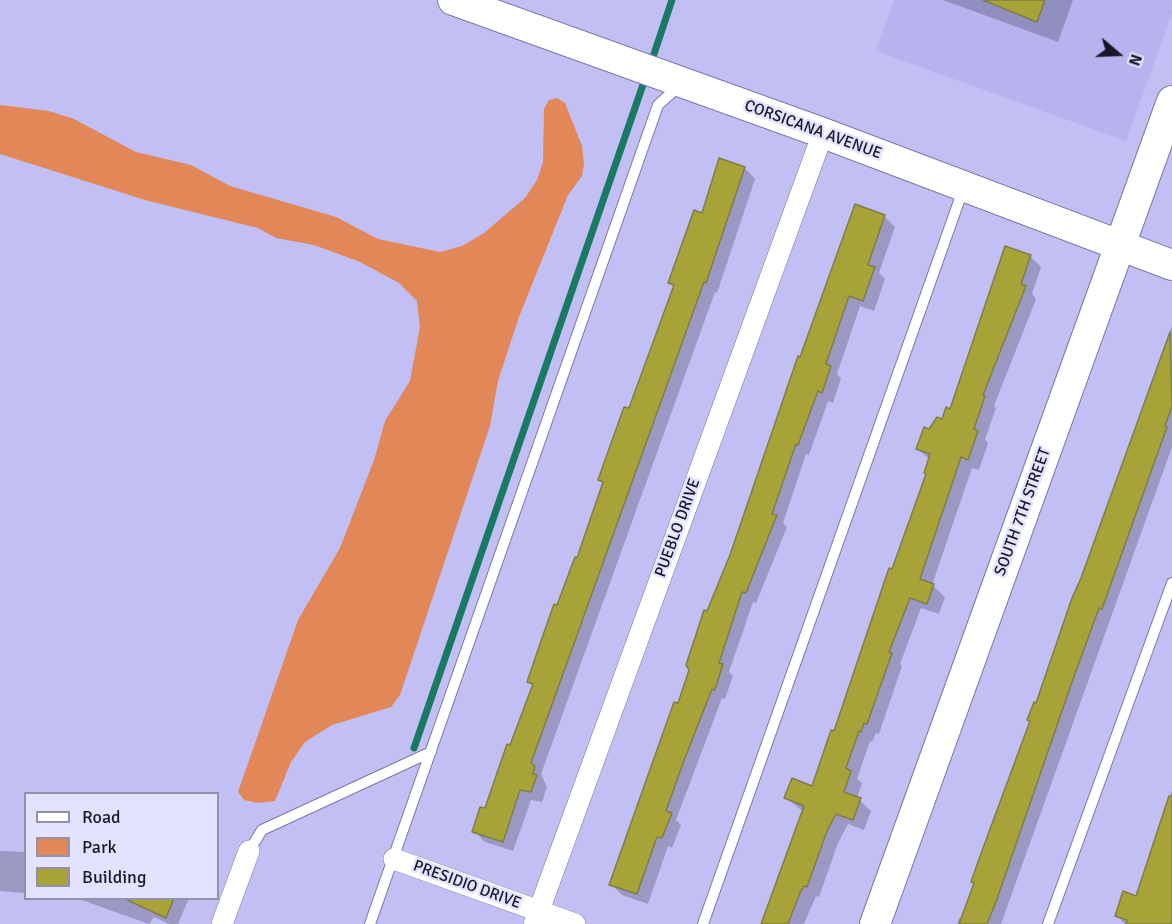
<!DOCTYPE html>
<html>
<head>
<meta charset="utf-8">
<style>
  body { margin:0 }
  #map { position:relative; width:1172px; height:924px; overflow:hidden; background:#c2bff5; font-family:Signika,sans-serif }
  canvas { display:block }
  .legend { position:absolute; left:24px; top:792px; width:195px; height:108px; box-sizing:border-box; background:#e4e3ff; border:2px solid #9391aa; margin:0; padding:8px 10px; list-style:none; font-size:18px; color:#19172a }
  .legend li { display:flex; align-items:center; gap:12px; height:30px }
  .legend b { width:30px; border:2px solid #9391aa }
  .north { position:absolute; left:1088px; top:24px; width:60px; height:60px; -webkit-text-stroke:4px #e4e3ff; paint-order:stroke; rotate:109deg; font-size:16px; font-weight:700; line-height:24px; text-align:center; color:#19172a }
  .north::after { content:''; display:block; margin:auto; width:21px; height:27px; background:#19172a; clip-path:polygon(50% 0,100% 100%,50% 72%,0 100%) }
</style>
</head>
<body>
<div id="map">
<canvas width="1172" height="924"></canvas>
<ul class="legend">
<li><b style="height:8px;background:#fff"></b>Road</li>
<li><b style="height:16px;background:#e18758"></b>Park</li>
<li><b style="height:16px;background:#a7a339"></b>Building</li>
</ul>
<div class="north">N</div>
</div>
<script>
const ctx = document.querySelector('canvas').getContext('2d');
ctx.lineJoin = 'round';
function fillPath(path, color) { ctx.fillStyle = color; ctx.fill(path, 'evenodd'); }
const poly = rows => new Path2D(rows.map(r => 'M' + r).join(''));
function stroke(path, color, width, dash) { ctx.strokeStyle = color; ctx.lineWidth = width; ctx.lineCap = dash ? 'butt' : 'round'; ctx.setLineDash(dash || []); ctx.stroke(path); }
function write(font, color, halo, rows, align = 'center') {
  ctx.font = font + ' Signika,sans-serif'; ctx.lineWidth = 5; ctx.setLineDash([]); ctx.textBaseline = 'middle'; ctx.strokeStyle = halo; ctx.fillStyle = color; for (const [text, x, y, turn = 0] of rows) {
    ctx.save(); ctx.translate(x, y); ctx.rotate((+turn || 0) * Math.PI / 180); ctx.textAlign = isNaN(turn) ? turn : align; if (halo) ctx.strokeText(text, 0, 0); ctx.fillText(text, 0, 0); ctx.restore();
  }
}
const built = poly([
  [894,0,1172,0,1172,13,1126,141,876,51]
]);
const green = poly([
  [557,98,565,103,582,146,584,164,582,176,568,195,519,317,498,381,490,426,400,695,391,707,332,725,305,742,291,762,275,801,258,803,244,800,238,792,298,620,340,548,374,460,385,421,410,381,420,327,417,301,399,283,360,262,314,245,276,238,258,228,145,200,0,154,0,105,49,111,74,119,136,152,191,165,230,186,336,217,378,239,440,252,462,246,484,233,525,198,537,180,543,162,544,109,549,100]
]);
const shadow = poly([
  [943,0,1073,0,1058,42],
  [720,160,745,168,755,179,717,293,715,292,541,774,547,787,542,802,531,800,513,851,485,842,474,831,486,810,534,686,529,681,578,560,604,484,600,480,630,410,675,288,670,283,702,214],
  [884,216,895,227,879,273,885,279,874,311,860,306,837,374,841,378,833,403,828,401,809,455,806,454,783,523,787,527,756,603,753,602,729,672,733,676,725,699,722,698,676,820,681,825,672,848,668,846,648,904,622,895,611,884,679,705,708,613,801,359],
  [1030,256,1041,267,1032,294,1036,299,994,406,996,408,985,440,988,443,979,470,972,468,932,585,945,597,939,614,921,608,900,664,902,666,879,734,876,733,872,742,870,741,857,779,862,783,857,798,871,811,864,830,848,824,838,843,819,897,816,896,804,924,763,924,804,812,786,798,813,788,928,475,930,460,918,449,929,431,951,411],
  [1172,326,1172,447,1001,924,957,924,959,918,962,919],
  [1172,790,1172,924,1125,924,1117,916,1137,897],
  [0,851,26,852,26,893,0,891],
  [76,898,189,898,178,924,169,924,154,917,149,924]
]);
const stream = poly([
  [651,63,672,0],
  [414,748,646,76]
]);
const building = poly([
  [983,0,1045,0,1037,22,983,0],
  [719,158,745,167,706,283,704,282,531,763,535,766,533,774,537,775,531,792,520,790,503,842,472,832,480,807,485,808,507,744,510,745,533,684,527,682,541,641,554,604,557,605,575,557,577,558,603,482,598,480,615,432,624,407,629,408,674,285,668,283,694,210,702,213,719,158],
  [855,204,885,215,868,265,875,267,863,301,849,296,826,364,831,366,822,393,818,391,798,445,796,444,772,514,777,515,746,593,742,592,719,663,723,664,715,690,712,689,683,763,666,811,672,813,662,838,657,837,637,894,609,885,674,702,678,703,689,670,686,665,704,610,707,611,730,555,798,356,800,357,855,204],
  [1005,246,1031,255,1021,284,1026,286,983,395,985,396,974,429,978,431,968,460,961,457,920,579,934,584,927,604,910,598,889,652,892,653,867,724,864,723,861,732,859,731,846,768,851,771,844,792,861,798,853,820,836,814,827,831,807,887,804,886,800,893,788,924,761,924,804,806,784,798,792,778,812,786,831,730,834,731,889,568,892,569,926,474,924,473,930,454,916,449,924,427,929,429,937,417,942,419,946,407,950,409,1005,246],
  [1170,332,1172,406,1165,426,1167,427,1102,609,1099,608,1072,682,996,902,987,924,959,924,974,883,971,882,979,859,1030,721,1027,720,1034,702,1036,703,1072,598,1081,578,1170,332],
  [1169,796,1172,796,1172,924,1126,924,1127,920,1115,916,1123,891,1136,896,1169,796],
  [123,898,174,898,166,918,123,898]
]);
const lane = poly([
  [249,851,262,830,431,752],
  [370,924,658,105,679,86],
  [703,924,964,187],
  [1048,924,1172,583]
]);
const street = poly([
  [394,859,575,924],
  [222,924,249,851],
  [534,924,823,133]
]);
const secondary = poly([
  [453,0,823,133,1172,265],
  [875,924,1172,101]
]);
const streetNames = [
  ["CORSICANA AVENUE",813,130,20],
  ["SOUTH 7TH STREET",1023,512,-70],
  ["PUEBLO DRIVE",678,528,-70],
  ["PRESIDIO DRIVE",467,885,20]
];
fillPath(built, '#b6b3ef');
fillPath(green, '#e18758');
fillPath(shadow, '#0003');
stroke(stream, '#197a63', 7);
fillPath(building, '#a7a339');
stroke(building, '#7f7e47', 1.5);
stroke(lane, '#7a76a8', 12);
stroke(street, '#7a76a8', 22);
stroke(secondary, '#7a76a8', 32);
stroke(lane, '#fff', 10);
stroke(street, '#fff', 21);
stroke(secondary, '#fff', 30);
write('16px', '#19172a', '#e4e3ff', streetNames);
</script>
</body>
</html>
